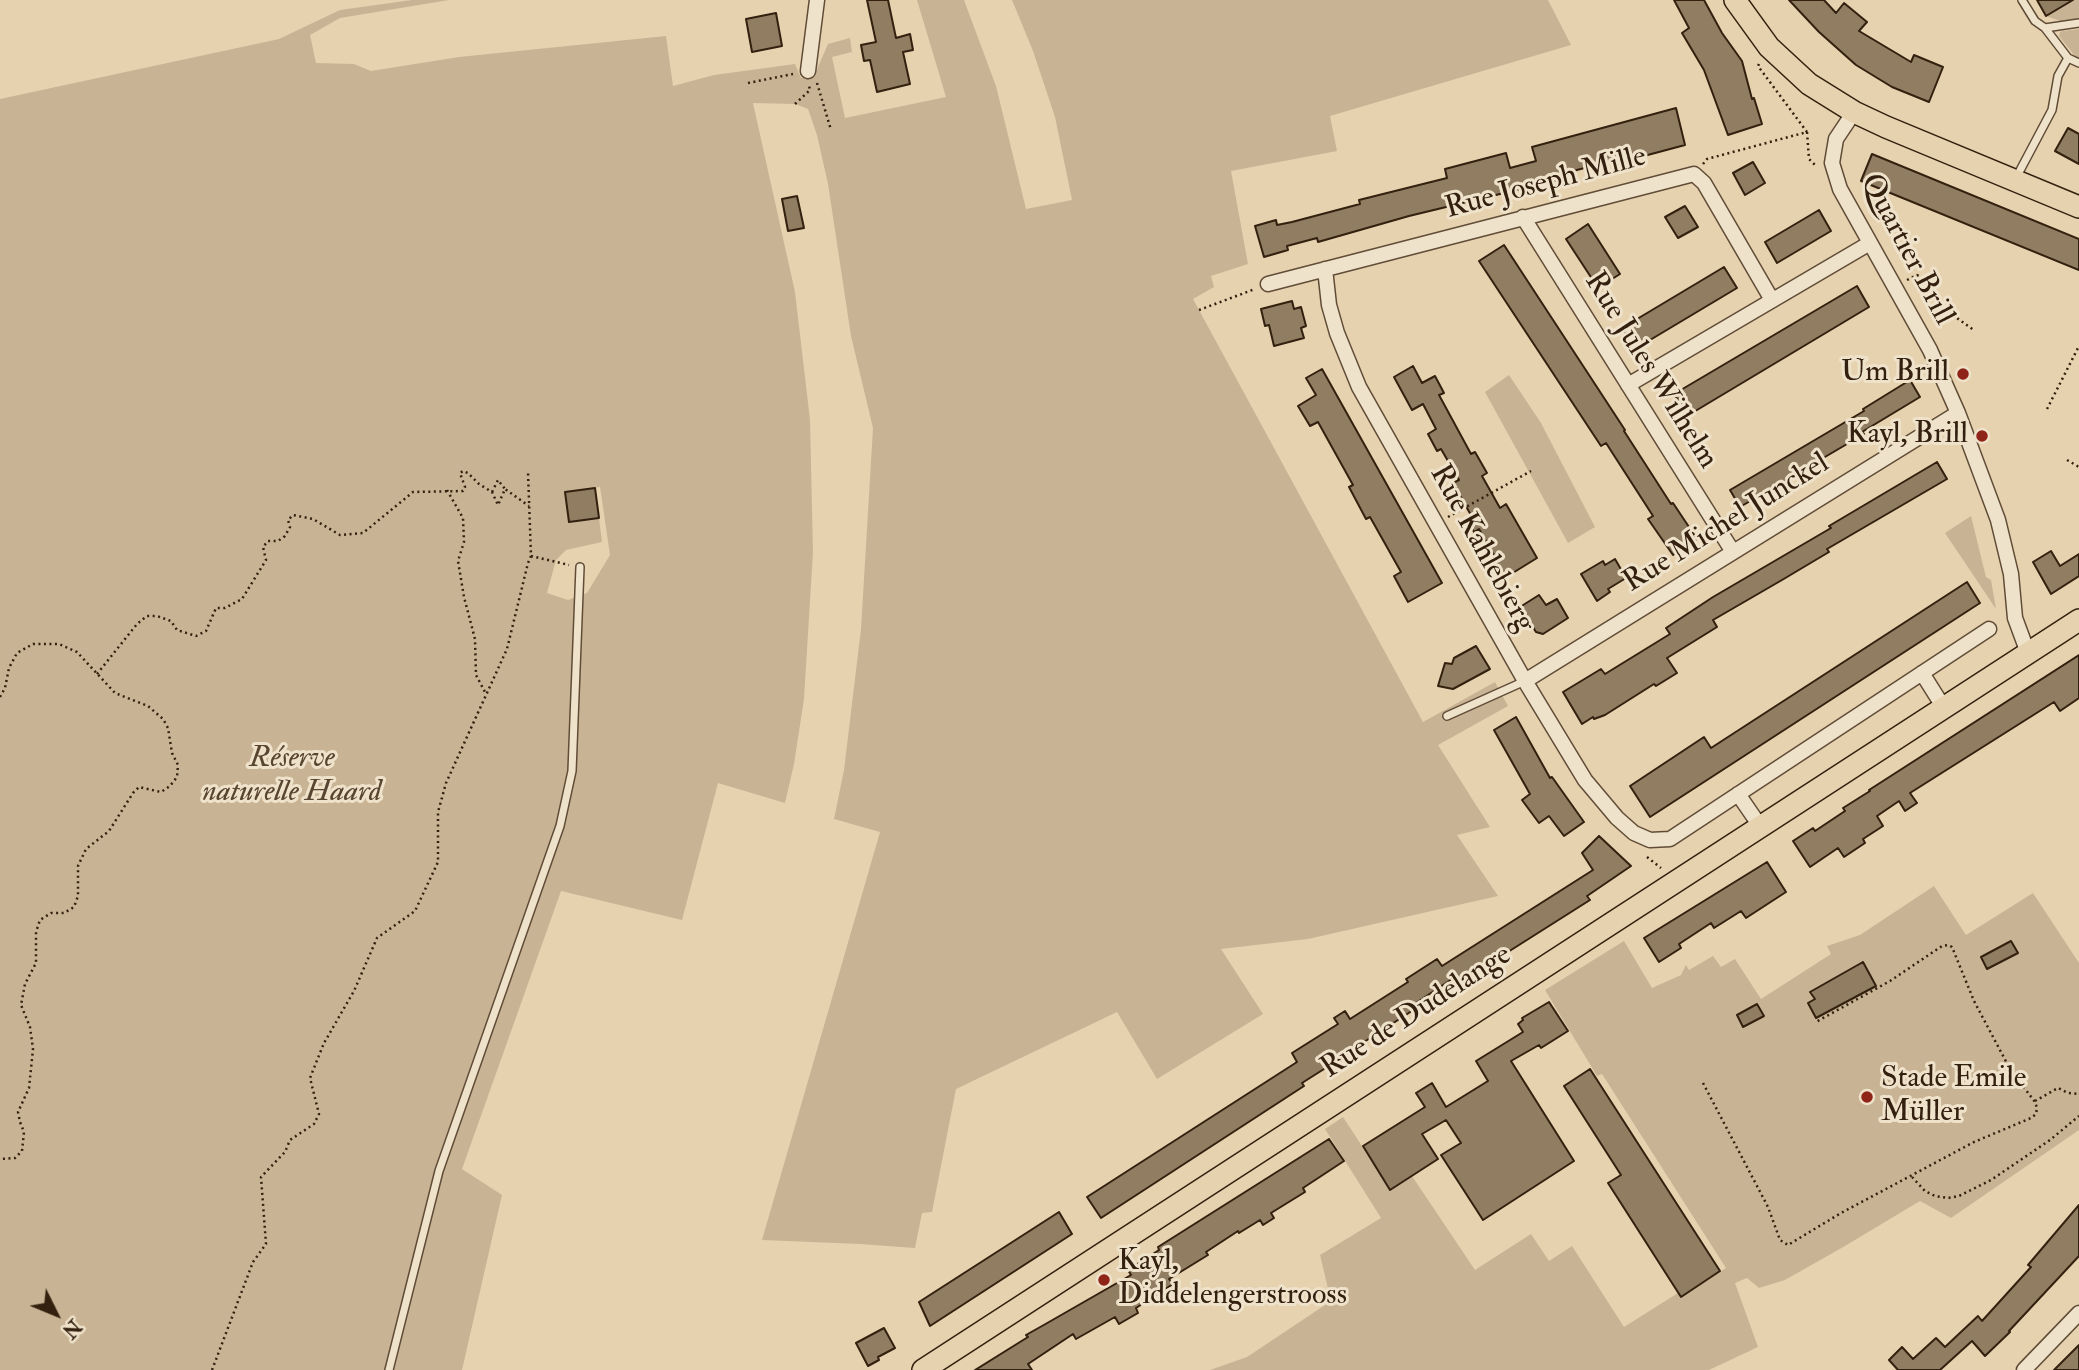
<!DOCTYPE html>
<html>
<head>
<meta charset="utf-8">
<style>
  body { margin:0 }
  #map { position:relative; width:2079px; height:1370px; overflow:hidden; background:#e6d2af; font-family:"IM FELL Double Pica",serif }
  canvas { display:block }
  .north { position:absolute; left:21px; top:1279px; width:70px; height:70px; -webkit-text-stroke:5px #efe2cb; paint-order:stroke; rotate:133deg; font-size:19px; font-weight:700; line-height:28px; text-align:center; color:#33200f }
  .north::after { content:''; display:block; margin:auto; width:24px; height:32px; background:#33200f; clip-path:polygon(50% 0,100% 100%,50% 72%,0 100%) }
</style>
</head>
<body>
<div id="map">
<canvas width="2079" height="1370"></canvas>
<div class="north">N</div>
</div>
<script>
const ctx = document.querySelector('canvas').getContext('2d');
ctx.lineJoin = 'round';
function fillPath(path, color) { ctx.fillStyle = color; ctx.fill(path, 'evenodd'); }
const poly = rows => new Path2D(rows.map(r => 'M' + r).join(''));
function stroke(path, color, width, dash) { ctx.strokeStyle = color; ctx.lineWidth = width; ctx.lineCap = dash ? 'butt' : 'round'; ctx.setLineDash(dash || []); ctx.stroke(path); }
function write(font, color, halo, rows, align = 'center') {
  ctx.font = font + ' "IM FELL Double Pica",serif'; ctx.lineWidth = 6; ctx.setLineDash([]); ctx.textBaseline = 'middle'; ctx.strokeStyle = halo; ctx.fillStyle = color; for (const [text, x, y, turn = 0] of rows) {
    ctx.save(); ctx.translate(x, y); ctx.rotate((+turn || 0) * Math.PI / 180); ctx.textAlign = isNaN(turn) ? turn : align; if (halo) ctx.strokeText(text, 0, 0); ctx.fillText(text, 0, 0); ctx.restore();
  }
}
const green = poly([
  [412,0,449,0,340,18,310,35,316,63,354,64,371,71,459,57,666,36,673,86,714,75,795,64,801,78,814,76,828,44,850,38,852,52,832,57,845,118,946,97,917,0,964,0,996,86,1026,209,1072,200,1055,117,1033,51,1012,0,1548,0,1571,45,1330,116,1337,151,1231,171,1248,264,1211,276,1214,287,1193,299,1423,722,1495,682,1508,706,1438,745,1490,827,1457,835,1498,896,1308,939,1221,949,1263,1014,1157,1079,1117,1012,956,1089,932,1212,922,1213,915,1248,860,1244,762,1240,880,832,834,819,844,770,861,629,873,428,851,336,828,184,817,135,808,109,795,104,753,103,795,292,810,420,813,552,804,699,794,764,785,803,718,783,682,920,561,891,462,1169,502,1195,462,1370,0,1370,0,99,279,39,340,10],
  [600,487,610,555,587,593,568,600,547,593,556,560,566,550,602,542,599,518,569,521,565,492],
  [2073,0,2079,0,2079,19,2063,22,2046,16],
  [2079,29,2079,58,2074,55,2059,36,2060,32,2063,31],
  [1509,375,1541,423,1595,527,1568,543,1485,392],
  [1971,516,1986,577,1991,580,1996,609,1945,533],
  [1934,886,1966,935,2033,893,2079,963,2079,1130,1951,1218,1920,1201,1845,1246,1785,1280,1759,1288,1747,1278,1735,1283,1758,1347,1709,1370,1210,1370,1247,1357,1331,1301,1320,1255,1381,1218,1325,1129,1343,1117,1390,1189,1412,1176,1475,1270,1531,1234,1549,1261,1572,1246,1624,1327,1678,1293,1682,1296,1726,1268,1602,1074,1597,1076,1545,990,1624,941,1652,988,1681,975,1686,965,1689,970,1713,956,1721,967,1735,959,1761,999,1831,954,1827,946,1860,935]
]);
const building = poly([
  [867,0,888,0,896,38,910,34,913,50,903,52,910,84,877,92,870,60,864,61,861,45,876,42,867,0],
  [1674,0,1704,0,1722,33,1742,61,1752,99,1754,98,1762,124,1728,135,1704,70,1682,33,1689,28,1674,0],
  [1789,0,1824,0,1836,13,1844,3,1867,22,1859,31,1911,62,1914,55,1943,67,1929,102,1892,87,1856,65,1819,32,1789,0],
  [2037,0,2073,0,2046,16,2037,0],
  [776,13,782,46,752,52,746,19,776,13],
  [1676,108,1685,145,1629,160,1628,157,1565,173,1566,178,1409,216,1318,242,1317,238,1287,246,1288,250,1264,257,1255,226,1276,220,1277,225,1292,222,1360,204,1359,200,1447,178,1445,169,1506,153,1510,168,1536,161,1532,147,1676,108],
  [2068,128,2079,134,2079,164,2055,151,2068,128],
  [1872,154,2079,239,2079,270,1861,181,1872,154],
  [1753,162,1765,183,1745,195,1733,173,1753,162],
  [797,196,804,228,788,231,782,199,797,196],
  [1685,206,1698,227,1678,238,1665,217,1685,206],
  [1819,210,1831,231,1777,263,1765,242,1819,210],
  [1588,224,1620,274,1598,288,1566,239,1588,224],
  [1504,245,1625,430,1624,431,1671,504,1673,503,1697,539,1673,555,1648,519,1653,516,1606,443,1601,446,1479,261,1504,245],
  [1724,267,1737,288,1635,349,1622,328,1724,267],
  [1857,286,1869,307,1687,416,1674,394,1857,286],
  [1292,301,1294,309,1301,307,1306,326,1301,328,1304,338,1274,346,1269,325,1265,326,1261,309,1292,301],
  [1413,366,1422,383,1435,376,1444,393,1439,395,1471,454,1475,452,1487,473,1482,476,1500,508,1506,504,1537,558,1503,579,1494,562,1497,560,1479,529,1474,532,1467,520,1472,517,1453,483,1459,480,1441,449,1437,451,1428,434,1436,429,1423,404,1412,410,1394,377,1413,366],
  [1322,369,1442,583,1408,602,1394,576,1401,572,1370,517,1366,519,1349,487,1353,485,1318,422,1310,426,1298,406,1316,395,1306,378,1322,369],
  [1910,380,1920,397,1862,432,1864,434,1740,507,1730,490,1864,411,1863,409,1910,380],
  [1937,462,1947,479,1827,549,1829,552,1782,580,1713,620,1717,627,1667,658,1677,673,1656,686,1654,684,1605,715,1594,719,1593,717,1582,724,1563,692,1601,669,1605,674,1670,634,1666,628,1713,597,1831,528,1829,526,1937,462],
  [595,488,599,518,569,522,565,492,595,488],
  [2051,551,2060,566,2079,554,2079,576,2051,594,2033,562,2051,551],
  [1615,559,1626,578,1608,589,1610,592,1597,601,1581,574,1603,561,1605,565,1615,559],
  [1967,582,1980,603,1650,817,1630,786,1704,737,1711,748,1967,582],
  [1539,595,1546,605,1557,599,1568,618,1543,634,1536,632,1520,607,1539,595],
  [1476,646,1490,669,1453,689,1438,686,1445,663,1452,664,1454,658,1476,646],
  [2079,655,2079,698,2060,711,2054,702,1910,793,1917,803,1905,811,1899,801,1877,816,1883,826,1863,839,1865,843,1844,857,1838,848,1810,867,1793,841,1813,828,1815,831,1845,811,1843,808,1870,791,1869,790,2079,655],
  [1516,717,1550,778,1552,777,1584,822,1564,836,1549,816,1539,823,1522,800,1530,794,1494,730,1516,717],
  [1599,836,1631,866,1587,896,1590,900,1459,983,1455,977,1416,1003,1418,1007,1364,1042,1365,1043,1302,1083,1304,1086,1101,1218,1087,1197,1297,1062,1292,1053,1338,1024,1334,1018,1345,1011,1350,1019,1408,982,1406,979,1437,959,1442,966,1593,870,1582,853,1599,836],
  [1767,862,1786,892,1746,918,1741,911,1714,928,1711,923,1679,944,1681,948,1659,962,1644,938,1767,862],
  [2011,941,2018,953,1987,969,1981,957,2011,941],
  [1863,962,1876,986,1816,1018,1808,1003,1815,999,1810,992,1863,962],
  [1549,1002,1568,1031,1541,1048,1539,1045,1511,1061,1574,1161,1483,1220,1441,1155,1461,1143,1446,1120,1422,1134,1438,1159,1390,1190,1363,1146,1425,1107,1416,1093,1432,1083,1446,1107,1488,1081,1476,1061,1523,1032,1518,1024,1523,1020,1522,1018,1549,1002],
  [1757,1004,1764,1016,1743,1027,1737,1015,1757,1004],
  [1590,1069,1720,1271,1681,1297,1608,1183,1621,1175,1564,1086,1590,1069],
  [1329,1139,1344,1161,1303,1188,1305,1192,1271,1213,1274,1218,1263,1225,1260,1220,1239,1233,1238,1231,1206,1252,1208,1255,1169,1279,1173,1284,1136,1308,1138,1313,1119,1324,1115,1317,1076,1339,1073,1334,1028,1364,1032,1370,975,1370,1028,1337,1026,1335,1042,1326,1131,1275,1128,1270,1159,1250,1158,1247,1329,1139],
  [2079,1205,2079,1256,2009,1331,2010,1332,1985,1356,1972,1341,1940,1370,1898,1370,1889,1360,1902,1347,1913,1359,1936,1338,1945,1347,1978,1316,1982,1321,2031,1267,2028,1265,2079,1205],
  [1059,1212,1072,1234,930,1326,919,1302,1059,1212],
  [884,1328,895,1348,878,1357,879,1360,868,1366,856,1343,884,1328],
  [2079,1345,2079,1370,2054,1370,2079,1345]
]);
const path = poly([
  [1759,64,1758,66,1807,132],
  [748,83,793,74],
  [817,83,831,130],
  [795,104,810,90,809,86],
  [1703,164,1707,159,1807,132,1809,159,1817,167],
  [1907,280,1917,275,1927,280,1950,313,1975,331],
  [1199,310,1255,289],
  [2047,409,2079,346],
  [2067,460,2079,467],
  [447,490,463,518,464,542,458,561,464,597,475,639,476,675,486,694],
  [492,492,498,480,505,489],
  [1448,517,1531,471],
  [531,556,569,565],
  [97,674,137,624,147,616,157,616,171,621,177,630,196,636,206,631,216,608,225,608,242,599,266,560,263,547,268,541,278,541,285,536,290,527,288,520,293,515,313,519,340,535,363,533,413,492,463,491,465,487,460,473,463,471,468,473,479,484,492,492,498,505,505,489,529,506],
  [0,697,5,688,9,668,17,653,33,644,59,644,77,652,115,693,148,706,163,719,168,728,172,753,178,765,177,777,170,786,161,792,139,787,133,793,109,831,86,849,78,866,78,896,74,907,64,913,51,913,40,920,36,932,36,963,25,984,21,1005,30,1027,33,1049,29,1088,18,1112,20,1122,24,1132,22,1151,15,1158,0,1159],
  [1647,857,1661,868],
  [1703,1083,1768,1207,1780,1240,1788,1245,1841,1213,1974,1142,2031,1118,2036,1114,2037,1108,2035,1102,2010,1069,1974,1001,1952,947,1948,945,1942,946,1890,981,1816,1022],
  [2035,1101,2058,1088,2068,1093,2079,1094],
  [1912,1177,1925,1191,1935,1196,1948,1198,1959,1196,1991,1180,2050,1140,2079,1116],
  [212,1370,253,1262,266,1244,261,1177,285,1152,290,1140,314,1124,319,1114,310,1078,324,1043,354,991,377,938,415,911,438,862,438,812,446,783,507,649,528,563,531,556,528,472]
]);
const lane = poly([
  [2022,0,2035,21,2045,28,2068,58,2079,63],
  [2045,28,2079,23],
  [2016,178,2052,110,2058,76,2068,58],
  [1447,716,1525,681],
  [389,1370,439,1171,560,826,572,771,580,567]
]);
const street = poly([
  [808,71,817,0],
  [1854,112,1836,139,1832,163,1840,189,1930,350,1958,413,1998,520,2011,574,2015,618,2028,653],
  [1523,217,1733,552],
  [1325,269,1329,305,1337,333,1359,387,1525,681,1585,780,1617,818,1634,833,1650,840,1670,839,1989,629],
  [1268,284,1694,174,1704,183,1772,300],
  [1628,385,1870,243],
  [1922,673,1944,708],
  [1525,681,1958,413],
  [1738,794,1760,826],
  [2024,1370,2079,1313]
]);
const primary = poly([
  [1735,0,1769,47,1809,84,1854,112,1886,127,2079,207],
  [923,1370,2079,620]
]);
const markers = [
  [1963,374,7,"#8f2418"],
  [1982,436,7,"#8f2418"],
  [1867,1097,7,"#8f2418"],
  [1104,1280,7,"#8f2418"]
];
const streetNames = [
  ["Rue Joseph Mille",1546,184,-15],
  ["Quartier Brill",1906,250,62],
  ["Rue Jules Wilhelm",1650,371,58],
  ["Rue Michel Junckel",1727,524,-32],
  ["Rue Kahlebierg",1481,549,61],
  ["Rue de Dudelange",1417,1013,-33]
];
const poiNames = [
  ["Um Brill",1949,374],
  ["Kayl, Brill",1968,436],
  ["Stade Emile",1881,1080,"left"],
  ["Müller",1881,1114,"left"],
  ["Kayl,",1118,1263,"left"],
  ["Diddelengerstrooss",1118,1297,"left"]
];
const parkNames = [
  ["Réserve",292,760],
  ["naturelle Haard",292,794]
];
fillPath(green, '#c8b494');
fillPath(building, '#907d62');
stroke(building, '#33200f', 2);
stroke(lane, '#604c37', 10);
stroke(street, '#604c37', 17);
stroke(primary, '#33200f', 24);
stroke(path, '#33200f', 2.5, [2, 3.5]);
stroke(lane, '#efe2cb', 7);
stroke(street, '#efe2cb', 14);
stroke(primary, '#e6d2af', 21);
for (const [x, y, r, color] of markers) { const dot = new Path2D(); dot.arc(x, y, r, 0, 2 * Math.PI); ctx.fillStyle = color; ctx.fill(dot); stroke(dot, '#efe2cb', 2.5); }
write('30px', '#33200f', '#efe2cb', streetNames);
write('30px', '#33200f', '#efe2cb', poiNames, 'right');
write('italic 30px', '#584530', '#efe2cb', parkNames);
</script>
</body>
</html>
